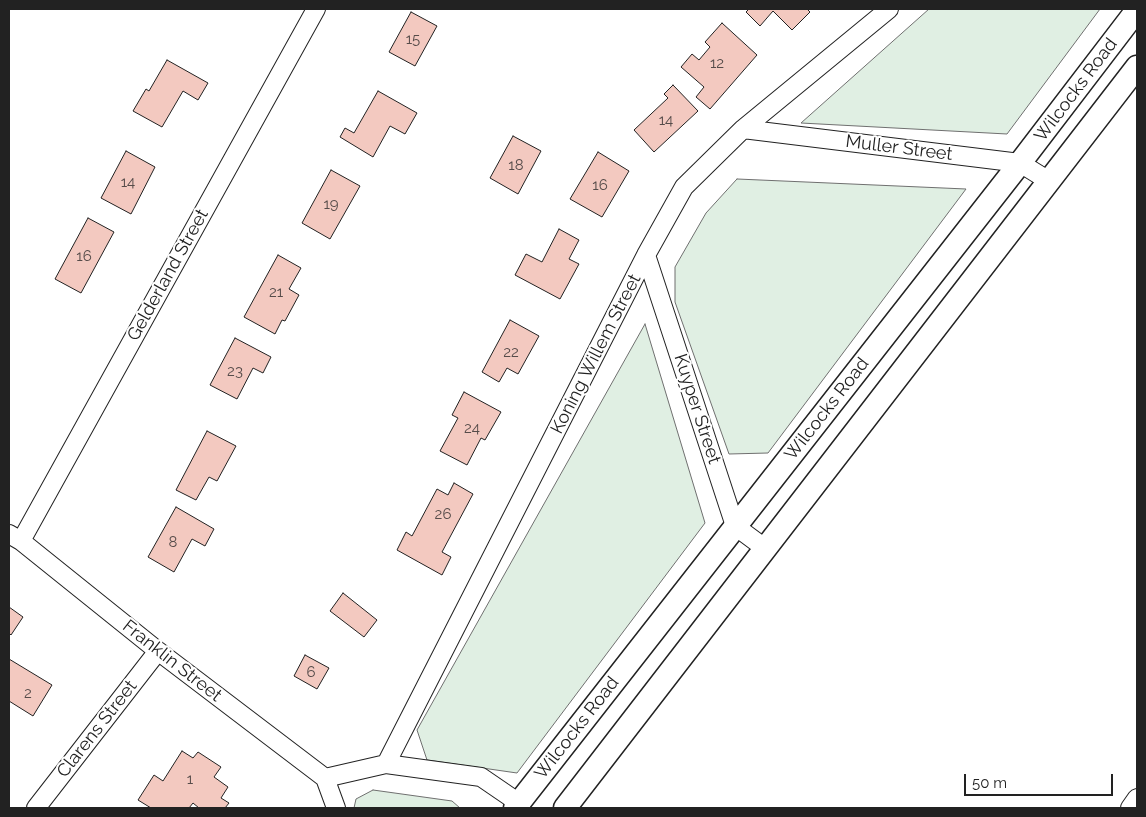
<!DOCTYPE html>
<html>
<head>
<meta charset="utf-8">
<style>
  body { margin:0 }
  #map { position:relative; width:1146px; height:817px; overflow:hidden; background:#fff; font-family:Raleway,sans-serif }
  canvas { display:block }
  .frame { position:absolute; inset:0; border:10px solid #222; pointer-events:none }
  .scale { position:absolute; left:964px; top:774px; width:149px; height:22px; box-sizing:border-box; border:2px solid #222; border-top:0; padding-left:6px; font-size:15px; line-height:18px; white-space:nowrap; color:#222; -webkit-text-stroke:4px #fff; paint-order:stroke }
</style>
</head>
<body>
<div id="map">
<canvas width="1146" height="817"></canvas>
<div class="frame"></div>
<div class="scale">50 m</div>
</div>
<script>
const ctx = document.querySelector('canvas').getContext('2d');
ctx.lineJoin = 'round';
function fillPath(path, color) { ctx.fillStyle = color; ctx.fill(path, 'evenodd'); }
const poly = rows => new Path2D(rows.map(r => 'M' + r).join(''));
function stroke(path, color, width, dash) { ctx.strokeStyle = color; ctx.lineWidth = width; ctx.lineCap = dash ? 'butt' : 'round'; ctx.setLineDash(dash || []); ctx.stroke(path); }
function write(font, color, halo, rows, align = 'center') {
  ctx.font = font + ' Raleway,sans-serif'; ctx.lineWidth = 4; ctx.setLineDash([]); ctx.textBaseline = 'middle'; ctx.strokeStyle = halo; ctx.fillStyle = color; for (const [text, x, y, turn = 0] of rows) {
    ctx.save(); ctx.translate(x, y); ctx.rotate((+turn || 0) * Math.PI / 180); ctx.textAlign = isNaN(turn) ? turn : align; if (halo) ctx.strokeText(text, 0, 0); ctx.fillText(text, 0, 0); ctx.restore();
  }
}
const green = poly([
  [929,9,1100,9,1007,134,801,123,929,9],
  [737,179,966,189,768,453,729,454,675,302,675,267,706,213,737,179],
  [645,324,705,523,517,773,427,760,417,730,645,324],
  [373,790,452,801,460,808,354,808,356,799,373,790]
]);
const building = poly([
  [749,9,807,9,810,12,792,30,773,11,760,26,746,12,749,9],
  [411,12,437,26,415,66,389,52,411,12],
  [722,23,757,55,710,109,696,97,704,87,681,67,692,54,699,60,710,47,705,42,722,23],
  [167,60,208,83,198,100,183,91,162,127,133,111,146,89,149,91,167,60],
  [673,85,698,111,654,152,634,130,668,98,664,94,673,85],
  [378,91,417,113,405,134,390,126,373,157,340,137,345,128,354,133,378,91],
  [513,136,541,151,518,194,490,178,513,136],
  [126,151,155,167,131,214,101,198,126,151],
  [598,152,629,171,602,217,570,199,598,152],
  [331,170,360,186,330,239,302,223,331,170],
  [88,218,114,232,81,293,55,279,88,218],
  [559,229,579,240,569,259,579,264,560,299,515,275,526,254,542,262,559,229],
  [278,255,301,268,289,289,299,295,285,321,282,320,275,334,244,317,278,255],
  [510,320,539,336,518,374,507,368,499,382,482,372,510,320],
  [235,338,271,357,263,373,253,368,237,399,210,385,235,338],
  [464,392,501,412,485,440,481,438,467,465,440,451,458,418,452,415,464,392],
  [207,431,236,446,217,481,209,477,196,500,176,490,207,431],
  [454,483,473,494,442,552,451,557,442,575,397,550,406,532,412,536,437,489,448,495,454,483],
  [176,507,214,529,205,546,192,539,174,572,148,557,176,507],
  [343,593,377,620,364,637,330,611,343,593],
  [9,607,23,617,11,635,9,633,9,607],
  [305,655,329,668,317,689,294,676,305,655],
  [9,659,52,685,33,716,9,701,9,659],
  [182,751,193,758,198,752,221,767,214,777,228,787,221,798,229,803,225,808,199,808,193,803,189,808,151,808,138,800,154,775,163,781,182,751]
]);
const minor = poly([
  [743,129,1020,163,1049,181],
  [646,255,735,526,766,549],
  [9,534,21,541,158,651,325,778,336,808],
  [21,541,316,9],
  [386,764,646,255,684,187,743,129,889,9],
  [325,778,386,764,481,777,519,803,521,808],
  [36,808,158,651],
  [1130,808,1137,798]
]);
const tertiary = poly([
  [515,808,1020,163,1137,10],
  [565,808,1137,67]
]);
const numberNames = [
  ["15",413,39],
  ["12",717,63],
  ["14",666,120],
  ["18",516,165],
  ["14",128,182],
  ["16",600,185],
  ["19",331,204],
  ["16",84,256],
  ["21",276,292],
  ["22",511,352],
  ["23",235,371],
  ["24",472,428],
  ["26",443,514],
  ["8",173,542],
  ["6",311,672],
  ["2",28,693],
  ["1",190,779]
];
const streetNames = [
  ["Wilcocks Road",1076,90,-53],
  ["Muller Street",899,148,7],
  ["Gelderland Street",168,275,-61],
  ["Koning Willem Street",596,354,-63],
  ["Kuyper Street",697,409,72],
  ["Wilcocks Road",827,409,-52],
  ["Franklin Street",172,661,38],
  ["Wilcocks Road",577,728,-52],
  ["Clarens Street",97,729,-52]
];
fillPath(green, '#e0efe3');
stroke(green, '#6f6f6f', 1);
fillPath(building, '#f3c9c0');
stroke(building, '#222', 1);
stroke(minor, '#222', 20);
stroke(tertiary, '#222', 25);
stroke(minor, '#fff', 18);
stroke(tertiary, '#fff', 22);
write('15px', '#564c4a', null, numberNames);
write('18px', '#222', '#fff', streetNames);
</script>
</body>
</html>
